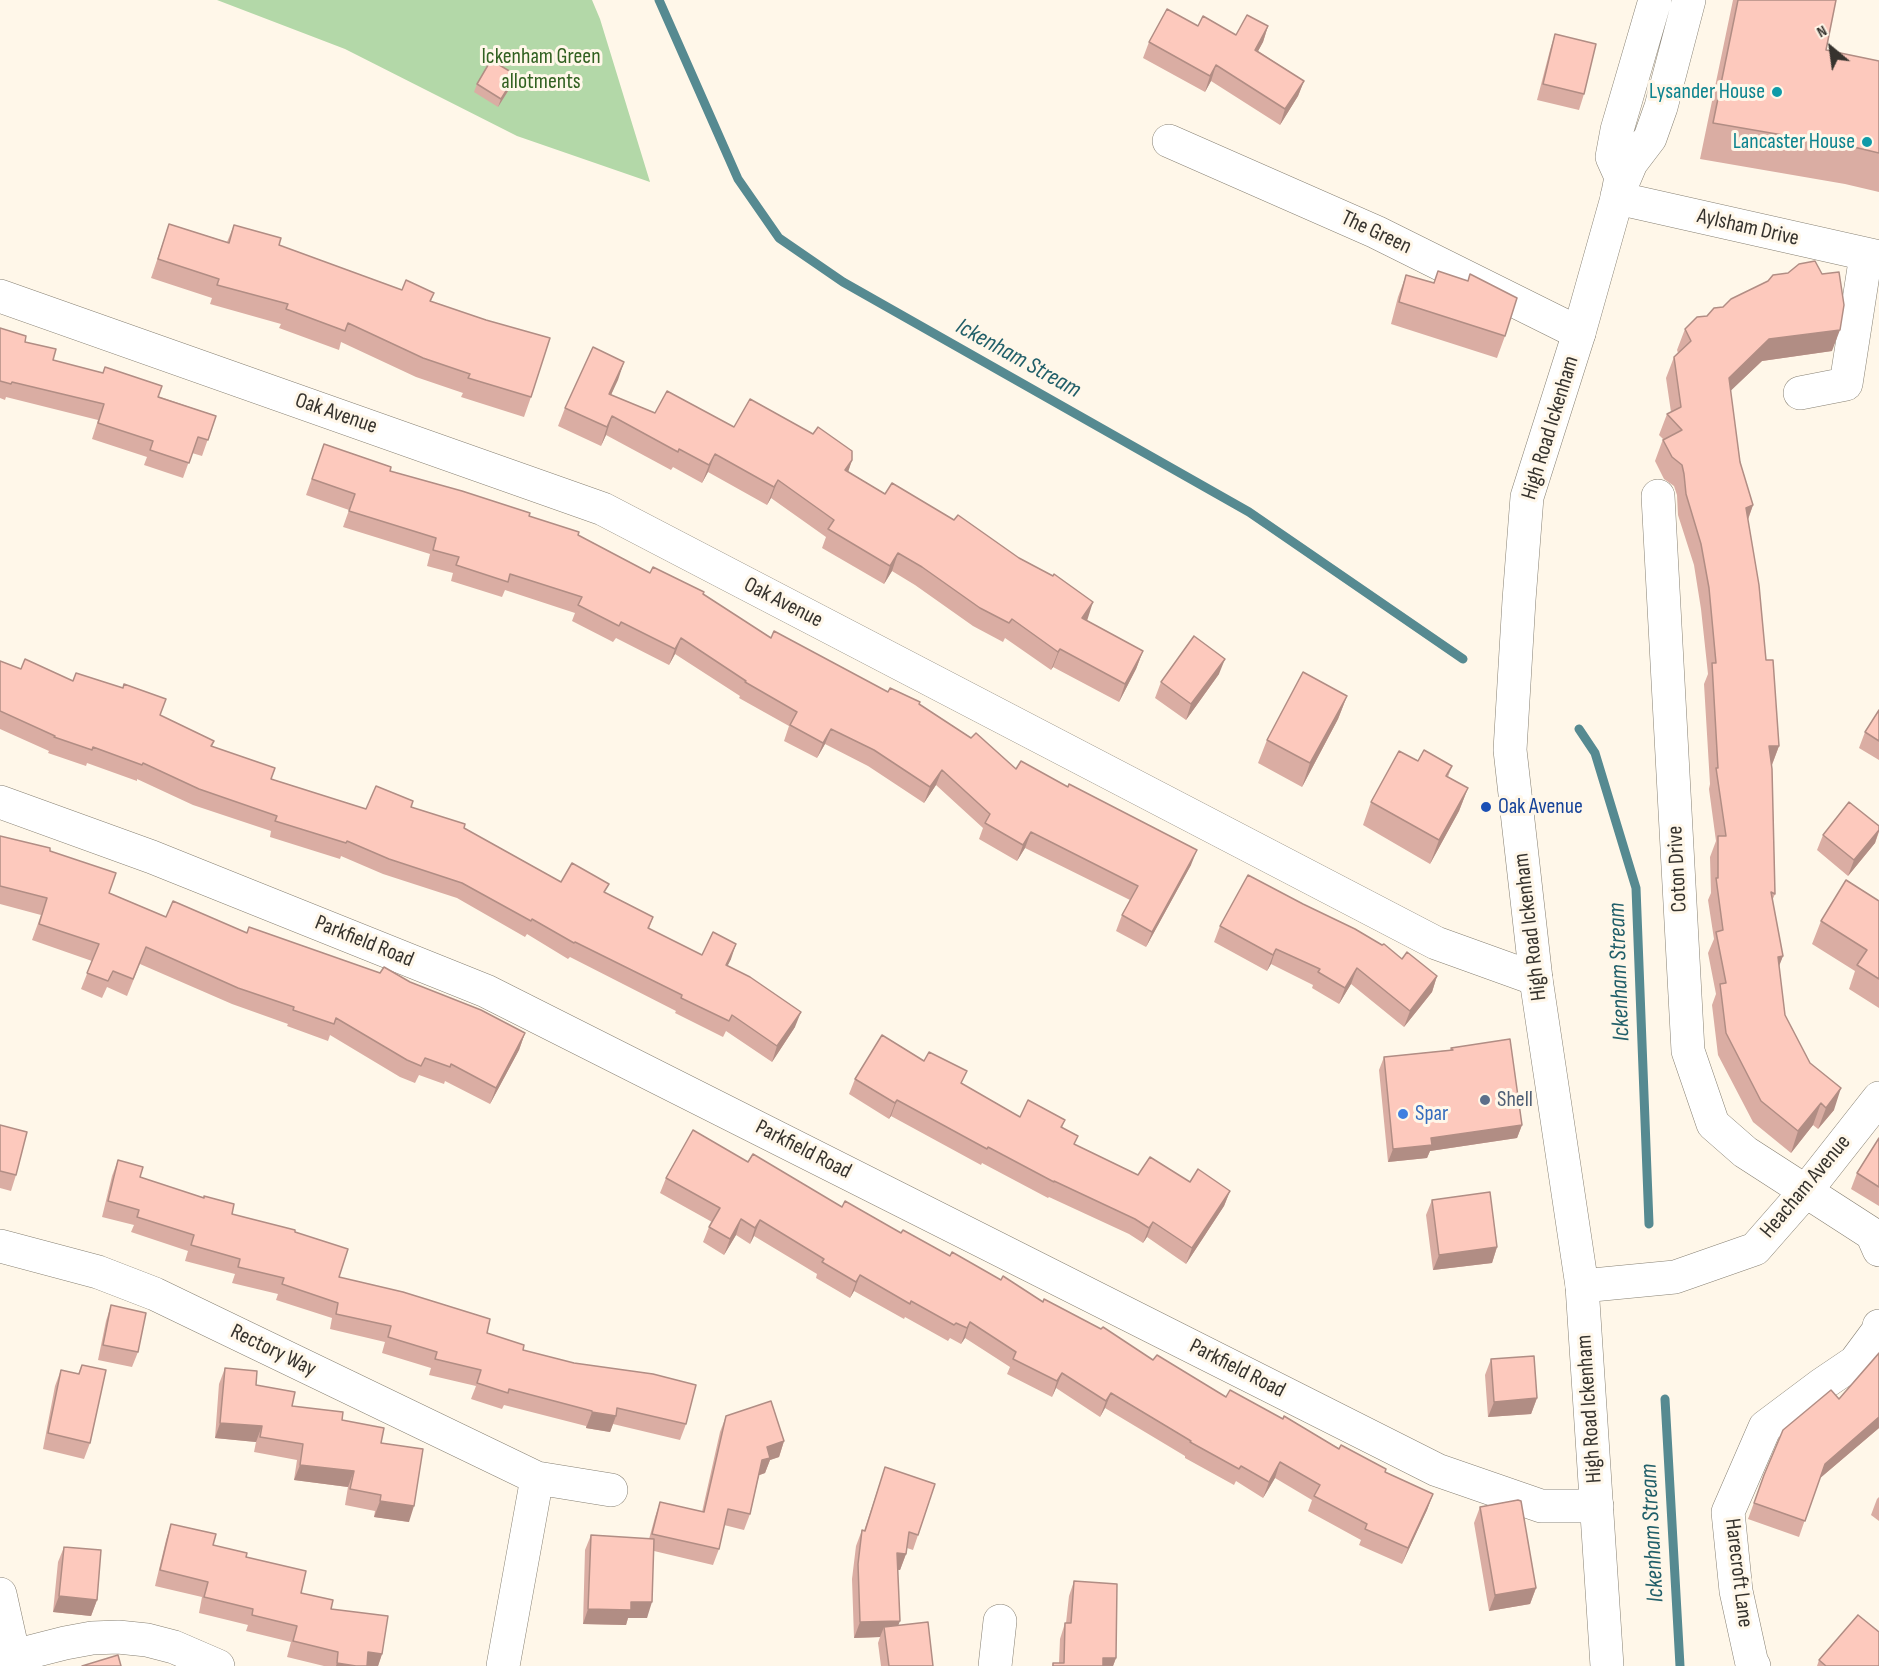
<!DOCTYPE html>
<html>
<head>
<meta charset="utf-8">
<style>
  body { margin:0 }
  #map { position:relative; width:1879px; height:1666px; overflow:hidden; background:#fff7e9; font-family:"Sofia Sans Condensed",sans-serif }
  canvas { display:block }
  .north { position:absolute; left:1801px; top:18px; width:60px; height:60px; -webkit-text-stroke:4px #fff7e9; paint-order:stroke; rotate:331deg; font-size:16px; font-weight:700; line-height:24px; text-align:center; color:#36332e }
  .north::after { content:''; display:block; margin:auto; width:21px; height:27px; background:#36332e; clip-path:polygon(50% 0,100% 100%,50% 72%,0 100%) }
</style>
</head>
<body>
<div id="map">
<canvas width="1879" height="1666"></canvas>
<div class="north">N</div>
</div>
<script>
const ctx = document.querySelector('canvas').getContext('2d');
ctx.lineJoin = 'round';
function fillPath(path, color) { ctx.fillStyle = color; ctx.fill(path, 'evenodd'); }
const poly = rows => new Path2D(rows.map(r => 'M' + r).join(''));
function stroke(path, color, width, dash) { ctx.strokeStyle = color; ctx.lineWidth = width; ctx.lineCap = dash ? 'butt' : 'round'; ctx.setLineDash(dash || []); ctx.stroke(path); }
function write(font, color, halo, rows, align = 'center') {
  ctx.font = font + ' "Sofia Sans Condensed",sans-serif'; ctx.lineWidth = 6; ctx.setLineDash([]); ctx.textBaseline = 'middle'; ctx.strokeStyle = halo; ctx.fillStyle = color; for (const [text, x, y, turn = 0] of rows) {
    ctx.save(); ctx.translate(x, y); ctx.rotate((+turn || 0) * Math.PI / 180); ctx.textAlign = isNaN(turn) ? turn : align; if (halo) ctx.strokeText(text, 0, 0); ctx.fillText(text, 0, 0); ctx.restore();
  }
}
const green = poly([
  [217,0,592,0,600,19,650,182,517,136,345,49]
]);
const stream = poly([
  [659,0,738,179,779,238,843,282,1249,512,1463,659],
  [1579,729,1595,753,1636,888,1649,1224],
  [1665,1399,1680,1666]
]);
const minor = poly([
  [1169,141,1376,232,1579,333],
  [1617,198,1879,257],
  [0,296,603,509,1436,943,1536,979],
  [1800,393,1846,384,1866,255],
  [1658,496,1688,1051,1713,1124,1745,1152,1872,1234,1879,1250],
  [0,802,152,857,486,991,1437,1470,1541,1506,1597,1506],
  [0,1246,98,1272,155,1294,537,1478,503,1666],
  [1582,1286,1675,1277,1755,1249,1805,1192,1879,1098],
  [537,1478,611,1490],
  [0,1594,16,1666],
  [14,1656,65,1643,92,1638,118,1637,147,1640,174,1647,218,1666],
  [995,1666,1000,1621],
  [1754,1666,1752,1664,1736,1591,1728,1512,1765,1427,1821,1385,1855,1362,1878,1331,1879,1326]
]);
const major = poly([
  [1617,196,1631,163,1650,138,1661,107,1689,0],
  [1607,1666,1582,1286,1536,979,1510,750,1519,600,1527,497,1579,333,1617,198,1621,177,1612,157,1617,130,1655,0]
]);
const wall = poly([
  [1733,0,1836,0,1826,50,1879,61,1879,192,1845,184,1700,159],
  [1198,26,1236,35,1268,26,1263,42,1258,51,1304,81,1298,96,1280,125,1211,81,1205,92,1143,58,1149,42],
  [1555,34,1584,94,1579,110,1537,100,1550,50],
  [516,75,513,83,498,107,474,92,477,84],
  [169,224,227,242,234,225,279,245,402,290,434,293,431,301,531,397,524,417,461,397,463,393,416,377,341,342,339,350,279,328,281,324,210,304,212,298,151,278],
  [1438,271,1505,336,1497,358,1391,324,1398,297,1406,275,1434,283],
  [1723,307,1832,351,1762,361,1730,391,1740,462,1753,505,1748,520,1766,660,1779,746,1772,765,1775,894,1772,901,1783,956,1779,965,1785,1015,1834,1110,1818,1129,1813,1125,1791,1153,1753,1122,1718,1055,1712,1005,1716,994,1708,953,1714,939,1708,900,1711,893,1710,857,1716,841,1709,789,1710,784,1704,684,1708,674,1701,609,1694,565,1678,515,1677,495,1674,486,1664,479,1655,461,1663,439,1659,435,1667,414,1671,412,1666,378,1674,357,1678,353,1677,350,1685,329],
  [0,328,25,342,53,360,216,416,202,456,192,453,183,478,144,465,147,457,92,439,98,420,6,397,5,400,0,398],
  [624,362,611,395,655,413,734,427,852,460,848,472,1087,621,1143,651,1136,669,1119,702,1053,667,1051,670,1005,638,1003,642,973,626,915,585,892,571,884,584,822,548,826,537,771,498,767,505,708,472,702,483,673,467,671,470,606,435,601,446,558,426,565,408],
  [324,444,390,471,529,516,578,535,650,573,703,594,771,638,888,692,919,704,1016,769,1191,865,1146,947,1116,931,1122,915,1130,900,1025,848,1017,861,979,839,983,828,936,785,924,803,868,766,825,744,817,758,784,741,789,726,739,698,740,696,675,654,669,665,616,638,613,642,572,621,575,613,505,590,502,597,451,581,453,573,427,566,430,554,343,527,349,510,306,495],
  [0,661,21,669,73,681,160,715,214,741,212,746,271,779,366,809,411,807,464,828,561,882,606,893,653,917,649,929,702,955,731,959,727,966,795,1027,772,1062,726,1031,723,1037,675,1013,676,1011,570,957,568,959,527,934,525,937,457,898,383,874,341,856,340,859,270,837,271,831,193,805,137,779,137,781,87,763,86,766,48,753,49,751,0,729],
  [1219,674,1186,720,1155,698,1161,682],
  [1347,696,1338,719,1302,787,1258,763,1267,740],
  [1879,710,1879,760,1859,748,1865,732],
  [1418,761,1452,766,1448,777,1468,788,1459,811,1430,864,1363,825,1371,802],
  [1879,826,1879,832,1875,843,1848,876,1817,850,1823,835],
  [0,836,50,851,109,893,166,917,247,933,410,982,525,1033,519,1050,490,1104,445,1081,444,1084,419,1075,415,1083,400,1077,330,1035,328,1041,287,1026,288,1024,232,1004,140,964,127,996,107,987,102,998,81,989,92,961,32,940,41,915,0,904],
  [1879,901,1879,1008,1849,989,1855,971,1812,944,1821,921],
  [1220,926,1402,959,1437,976,1432,992,1404,1027,1351,984,1339,1004,1312,988,1313,985,1271,964,1267,971,1214,942],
  [1451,1048,1522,1125,1517,1138,1430,1151,1427,1158,1388,1162,1379,1070,1384,1057,1450,1050],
  [855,1079,962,1084,1020,1117,1065,1120,1062,1128,1075,1145,1138,1175,1190,1182,1230,1191,1224,1206,1186,1264,1147,1237,1143,1243,1129,1234,1049,1197,1048,1198,982,1163,981,1165,891,1116,889,1119,849,1094],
  [0,1125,16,1175,11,1191,0,1188],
  [1879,1138,1879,1206,1851,1189,1857,1173],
  [118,1160,140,1177,232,1214,295,1232,339,1277,487,1333,686,1424,680,1440,613,1424,610,1432,586,1428,586,1426,504,1405,502,1409,471,1399,476,1386,429,1375,431,1368,382,1353,385,1342,330,1329,332,1318,276,1300,278,1294,232,1283,235,1274,185,1261,188,1251,131,1232,134,1225,102,1217,112,1176],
  [748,1162,842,1207,1001,1280,1153,1360,1226,1397,1283,1419,1385,1472,1433,1494,1427,1510,1402,1564,1359,1545,1361,1540,1308,1511,1312,1500,1275,1478,1263,1498,1236,1481,1234,1485,1185,1458,1185,1456,1105,1408,1100,1417,1056,1388,1052,1397,1007,1374,1010,1367,965,1338,961,1344,950,1338,948,1341,905,1317,904,1319,854,1291,850,1298,816,1278,817,1274,754,1236,750,1244,736,1235,724,1255,703,1242,709,1227,712,1222,660,1193,666,1178],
  [1432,1200,1497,1247,1492,1263,1433,1270,1426,1215],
  [111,1305,138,1352,132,1367,98,1360,106,1321],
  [1879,1353,1879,1428,1819,1479,1799,1537,1748,1519,1764,1475,1839,1399],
  [1491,1359,1537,1398,1531,1414,1488,1417,1485,1375],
  [82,1365,90,1443,84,1459,43,1449,55,1386,61,1370,78,1374],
  [225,1368,292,1406,342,1420,381,1443,409,1522,374,1517,375,1511,345,1505,348,1487,294,1480,297,1460,254,1452,256,1442,215,1438,219,1384],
  [726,1416,784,1441,779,1457,770,1460,765,1473,759,1475,750,1514,744,1530,724,1525,719,1549,713,1565,654,1551,647,1618,628,1618,626,1625,583,1624,585,1550,591,1535,649,1539,655,1517,660,1502,702,1512,720,1432],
  [885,1467,918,1535,913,1550,907,1548,906,1554,900,1570,898,1570,898,1625,933,1666,881,1666,878,1643,880,1637,854,1638,852,1579,856,1546,862,1530,864,1531],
  [1879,1497,1879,1521,1871,1515,1877,1499],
  [1480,1507,1536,1588,1530,1604,1489,1611,1474,1523],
  [171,1524,213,1545,246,1557,301,1593,331,1609,382,1654,378,1666,324,1666,287,1657,291,1642,246,1631,248,1625,199,1613,202,1597,155,1586,166,1540],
  [64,1547,97,1600,91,1616,53,1612,58,1562],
  [1074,1581,1116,1658,1113,1666,1052,1666,1053,1663,1059,1663,1060,1639,1065,1623,1066,1623,1069,1596],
  [1819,1660,1879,1666,1817,1666]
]);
const shadedWall = poly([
  [1268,26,1263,42,1250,66,1255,50],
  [1216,65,1211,81,1205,92,1210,76],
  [516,75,513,83,498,107,501,99],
  [1304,81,1298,96,1280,125,1285,109],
  [1840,330,1832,351,1762,361,1721,400,1729,378,1769,339],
  [624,362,618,380,603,412,609,394],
  [612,416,606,435,601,446,607,427],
  [715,454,708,472,702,483,709,465],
  [852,460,846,478,845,470],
  [778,480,771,498,767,505,774,487],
  [1753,505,1745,527,1746,508],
  [898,553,892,571,884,584,890,566],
  [1093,602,1087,621,1082,618],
  [681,638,675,654,669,665,675,649],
  [1060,649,1053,667,1051,670,1058,652],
  [1143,651,1136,669,1119,702,1125,684],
  [1225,659,1219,674,1186,720,1191,704],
  [1347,696,1338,719,1302,787,1310,763],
  [831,729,825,744,817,758,823,743],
  [1769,746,1779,746,1771,767],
  [942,770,936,785,924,803,930,787],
  [1468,788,1459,811,1430,864,1439,840],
  [1879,830,1875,843,1848,876,1854,860],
  [1031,832,1025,848,1017,861,1023,845],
  [1197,850,1191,865,1146,947,1152,932],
  [736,944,731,959,720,981,726,965],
  [1276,949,1271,964,1267,971,1273,955],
  [1783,956,1775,977,1778,957],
  [1357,968,1351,984,1339,1004,1345,988],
  [1437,976,1432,992,1404,1027,1410,1011],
  [801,1012,795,1027,772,1062,777,1046],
  [525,1033,519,1050,490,1104,496,1088],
  [1841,1088,1834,1110,1818,1129,1826,1108],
  [897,1100,891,1116,889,1119,895,1103],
  [1821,1103,1813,1125,1791,1153,1798,1131],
  [1522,1125,1517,1138,1430,1151,1427,1158,1388,1162,1393,1149,1431,1138],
  [1230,1191,1224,1206,1186,1264,1192,1248],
  [741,1219,736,1235,724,1255,730,1239],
  [760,1220,754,1236,750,1244,755,1228],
  [1153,1222,1147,1237,1143,1243,1149,1228],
  [1497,1247,1492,1263,1433,1270,1439,1255],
  [860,1275,854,1291,850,1298,856,1282],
  [970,1322,965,1338,961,1344,967,1328],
  [1062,1373,1056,1388,1052,1397,1057,1381],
  [1111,1393,1105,1408,1100,1417,1106,1401],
  [1537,1398,1531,1414,1488,1417,1494,1402],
  [592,1412,616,1416,610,1432,586,1428],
  [1879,1417,1879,1428,1819,1479,1825,1464],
  [220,1423,262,1426,256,1442,215,1438],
  [784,1441,779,1457,770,1460,765,1473,757,1476,767,1447],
  [1280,1462,1275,1478,1263,1498,1269,1482],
  [300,1465,354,1471,348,1487,294,1480],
  [1433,1494,1427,1510,1402,1564,1408,1548],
  [380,1501,414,1506,409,1522,374,1517],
  [897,1553,906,1554,900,1570,892,1569],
  [1536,1588,1530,1604,1489,1611,1495,1595],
  [59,1596,97,1600,91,1616,53,1612],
  [631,1602,652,1602,647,1618,628,1618,626,1625,583,1624,588,1609],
  [900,1621,894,1637,884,1627,880,1637,854,1638,860,1622],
  [368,1652,382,1654,378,1666,363,1666],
  [1103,1658,1116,1658,1113,1666,1100,1666],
  [337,1663,356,1666,336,1666]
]);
const building = poly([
  [1738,0,1836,0,1826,50,1879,61,1879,153,1858,148,1713,123,1738,0],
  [1167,9,1198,26,1203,16,1236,35,1247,15,1268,26,1255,50,1304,81,1285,109,1216,65,1210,76,1149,42,1167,9],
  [1555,34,1596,44,1584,94,1543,84,1555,34],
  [491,60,516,75,501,99,477,84,491,60],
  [169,224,229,243,234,225,281,238,279,245,402,290,406,280,434,293,430,301,486,320,550,338,531,397,468,378,470,374,423,358,348,323,345,331,286,309,288,304,217,285,219,279,158,259,169,224],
  [1815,261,1822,274,1839,272,1844,305,1840,330,1769,339,1729,378,1740,462,1753,505,1746,508,1759,585,1766,660,1773,660,1779,746,1769,746,1772,769,1775,894,1771,892,1783,956,1778,957,1785,1015,1810,1063,1841,1088,1826,1108,1821,1103,1798,1131,1761,1101,1726,1033,1720,984,1726,983,1716,932,1723,930,1716,878,1718,878,1718,836,1726,836,1716,768,1718,768,1712,663,1716,663,1709,588,1701,544,1686,494,1684,474,1682,465,1672,457,1663,440,1682,430,1667,414,1681,407,1674,357,1691,341,1685,329,1697,317,1707,316,1714,308,1723,307,1731,299,1768,281,1773,275,1788,273,1799,264,1815,261],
  [1438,271,1468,281,1470,274,1517,298,1505,336,1399,302,1406,275,1434,283,1438,271],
  [0,328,26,336,25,342,56,349,53,360,103,373,105,367,162,386,158,397,216,416,208,440,198,437,189,463,150,450,153,441,98,423,104,404,12,382,11,384,0,381,0,328],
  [593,347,624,362,609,394,655,413,667,391,734,427,750,399,813,434,818,427,852,451,852,460,845,470,885,494,892,483,954,520,958,515,1019,558,1053,576,1054,574,1093,602,1082,618,1143,651,1125,684,1060,649,1058,652,1012,619,1009,623,980,608,922,567,898,553,890,566,828,529,834,520,778,480,774,487,715,454,709,465,679,449,678,452,612,416,607,427,565,408,593,347],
  [324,444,391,467,390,471,462,491,530,513,529,516,579,532,578,535,650,573,653,567,704,592,703,594,771,638,774,631,888,692,890,688,920,702,919,704,971,738,976,733,1016,769,1021,761,1068,787,1069,784,1197,850,1152,932,1122,915,1138,886,1031,832,1023,845,985,823,990,814,942,770,930,787,874,750,831,729,823,743,790,725,797,712,745,682,746,681,681,638,675,649,621,622,619,626,578,605,582,597,510,574,508,582,456,565,459,557,433,550,436,538,349,511,355,494,312,479,324,444],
  [1194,636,1225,659,1191,704,1161,682,1194,636],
  [25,659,73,681,76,673,123,688,124,684,166,699,160,715,214,741,211,746,275,768,271,779,366,809,376,786,413,801,411,807,465,824,464,828,561,882,572,863,609,884,604,892,653,917,648,928,702,955,713,932,736,944,726,965,750,977,801,1012,777,1046,732,1015,729,1021,681,998,682,995,575,942,574,943,532,919,531,921,462,883,389,859,347,841,346,843,275,821,277,816,199,789,143,763,142,765,93,747,92,750,54,737,55,736,0,711,0,661,21,669,25,659],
  [1303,672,1347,696,1310,763,1267,740,1303,672],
  [1879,710,1879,741,1865,732,1879,710],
  [1424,750,1452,766,1446,776,1468,788,1439,840,1371,802,1399,751,1418,761,1424,750],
  [1849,802,1879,826,1879,830,1854,860,1823,835,1849,802],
  [0,836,50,848,50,851,116,873,109,893,166,917,173,901,247,933,249,927,380,973,384,967,410,982,481,1010,525,1033,496,1088,451,1064,450,1067,425,1058,421,1066,407,1060,336,1018,334,1024,293,1010,294,1007,238,988,146,947,133,979,113,971,108,981,87,973,99,944,39,924,47,898,0,886,0,836],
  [1248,875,1303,904,1355,929,1382,945,1384,944,1402,959,1407,952,1437,976,1410,1011,1357,968,1345,988,1318,972,1320,969,1276,949,1273,955,1220,926,1248,875],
  [1846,880,1879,901,1879,979,1857,965,1867,950,1821,921,1846,880],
  [882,1035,924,1061,929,1052,967,1071,961,1083,1020,1117,1028,1100,1065,1120,1061,1127,1078,1136,1074,1144,1138,1175,1150,1157,1190,1182,1198,1169,1230,1191,1192,1248,1153,1222,1149,1228,1135,1219,1054,1181,1054,1182,988,1147,987,1149,897,1100,895,1103,855,1079,882,1035],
  [1510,1039,1522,1125,1431,1138,1432,1145,1393,1149,1384,1057,1453,1050,1451,1048,1510,1039],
  [0,1125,27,1132,16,1175,0,1171,0,1125],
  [693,1130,748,1162,753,1154,842,1207,845,1201,901,1233,903,1230,950,1256,952,1252,1001,1280,1003,1276,1043,1302,1044,1299,1101,1329,1103,1327,1153,1360,1157,1355,1226,1397,1230,1390,1283,1419,1284,1416,1339,1449,1341,1445,1386,1469,1385,1472,1433,1494,1408,1548,1365,1529,1367,1524,1314,1496,1320,1485,1280,1462,1269,1482,1241,1466,1239,1469,1190,1442,1191,1441,1111,1393,1106,1401,1062,1373,1057,1381,1013,1359,1016,1352,970,1322,967,1328,956,1323,954,1325,911,1301,910,1304,860,1275,856,1282,822,1262,824,1259,760,1220,755,1228,741,1219,730,1239,709,1227,720,1208,666,1178,693,1130],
  [1879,1138,1879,1187,1857,1173,1879,1138],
  [118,1160,143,1167,140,1177,204,1198,204,1196,234,1204,232,1214,295,1230,295,1232,348,1249,339,1277,403,1292,490,1319,487,1333,524,1345,523,1350,574,1363,653,1374,696,1385,686,1424,617,1408,616,1416,592,1412,592,1411,509,1389,508,1393,477,1383,481,1370,435,1359,437,1352,388,1337,391,1326,336,1314,338,1303,282,1284,284,1278,238,1267,240,1259,191,1245,194,1235,137,1217,139,1210,108,1201,118,1160],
  [1490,1192,1497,1247,1439,1255,1432,1200,1490,1192],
  [111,1305,146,1313,138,1352,103,1345,111,1305],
  [1879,1353,1879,1417,1825,1464,1805,1521,1754,1503,1764,1475,1783,1430,1831,1390,1839,1399,1879,1353],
  [1534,1356,1537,1398,1494,1402,1491,1359,1534,1356],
  [82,1365,106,1370,90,1443,48,1433,61,1370,79,1374,82,1365],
  [225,1368,257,1371,256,1385,295,1392,292,1406,343,1412,342,1420,384,1428,381,1443,423,1449,414,1506,380,1501,381,1495,350,1489,354,1471,300,1465,303,1444,260,1437,262,1426,220,1423,225,1368],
  [771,1401,784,1441,767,1447,770,1458,762,1460,750,1514,728,1509,719,1549,652,1534,660,1502,704,1512,726,1416,771,1401],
  [885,1467,935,1484,918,1535,909,1532,906,1554,897,1553,900,1621,860,1622,858,1564,862,1530,865,1531,885,1467],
  [1518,1500,1521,1501,1536,1588,1495,1595,1480,1507,1518,1500],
  [171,1524,216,1534,213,1545,247,1553,246,1557,306,1571,301,1593,333,1600,331,1609,388,1616,382,1654,368,1652,367,1666,356,1666,337,1663,338,1652,293,1641,297,1626,252,1615,253,1609,204,1597,208,1582,160,1570,171,1524],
  [591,1535,654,1539,652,1602,631,1602,631,1610,588,1609,591,1535],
  [64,1547,101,1550,97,1600,59,1596,64,1547],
  [1074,1581,1117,1584,1116,1658,1103,1658,1103,1666,1053,1666,1053,1663,1064,1663,1065,1623,1071,1623,1074,1581],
  [1858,1615,1879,1632,1879,1666,1826,1666,1819,1660,1858,1615],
  [928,1622,933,1666,889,1666,884,1627,928,1622],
  [118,1655,121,1666,82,1666,118,1655]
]);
const markers = [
  [1777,92,6,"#0f9aa8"],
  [1867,142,6,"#0f9aa8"],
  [1486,807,6,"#1a4fb4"],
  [1485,1100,6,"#5c6f8a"],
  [1403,1114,6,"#3f7fe0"]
];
const parkNames = [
  ["Ickenham Green",541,57],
  ["allotments",541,82]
];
const cultureNames = [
  ["Lysander House",1765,92],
  ["Lancaster House",1855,142]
];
const streetNames = [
  ["Aylsham Drive",1748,228,13],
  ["The Green",1376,233,25],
  ["Oak Avenue",336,414,19],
  ["High Road Ickenham",1551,428,-73],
  ["Oak Avenue",783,603,27],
  ["Coton Drive",1678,869,-93],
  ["High Road Ickenham",1531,927,-97],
  ["Parkfield Road",364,942,22],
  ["Parkfield Road",803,1150,27],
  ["Heacham Avenue",1806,1187,-50],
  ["Rectory Way",273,1351,26],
  ["Parkfield Road",1237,1369,27],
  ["High Road Ickenham",1590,1409,-94],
  ["Harecroft Lane",1738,1573,83]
];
const transitNames = [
  ["Oak Avenue",1498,807]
];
const serviceNames = [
  ["Shell",1497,1100]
];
const shopNames = [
  ["Spar",1415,1114]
];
const waterNames = [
  ["Ickenham Stream",1018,359,29],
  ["Ickenham Stream",1620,972,-92],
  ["Ickenham Stream",1653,1533,-93]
];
fillPath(green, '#b3d8a8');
stroke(stream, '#568a91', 9);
stroke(minor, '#878073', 34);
stroke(major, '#878073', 34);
stroke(minor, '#fff', 33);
stroke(major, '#fff', 33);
fillPath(wall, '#daada3');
fillPath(shadedWall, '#b18d84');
fillPath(building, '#fdc9bd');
stroke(building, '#b18d84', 1.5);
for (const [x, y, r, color] of markers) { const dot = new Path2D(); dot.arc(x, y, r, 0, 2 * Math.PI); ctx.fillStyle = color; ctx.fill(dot); stroke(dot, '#fff7e9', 2); }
write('22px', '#326121', '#fff7e9', parkNames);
write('22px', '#0d838f', '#fff7e9', cultureNames, 'right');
write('22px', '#36332e', '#fff7e9', streetNames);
write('22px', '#164399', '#fff7e9', transitNames, 'left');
write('22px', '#4e5e75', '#fff7e9', serviceNames, 'left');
write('22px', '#366cbe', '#fff7e9', shopNames, 'left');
write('italic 24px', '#215f69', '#fff7e9', waterNames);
</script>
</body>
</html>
